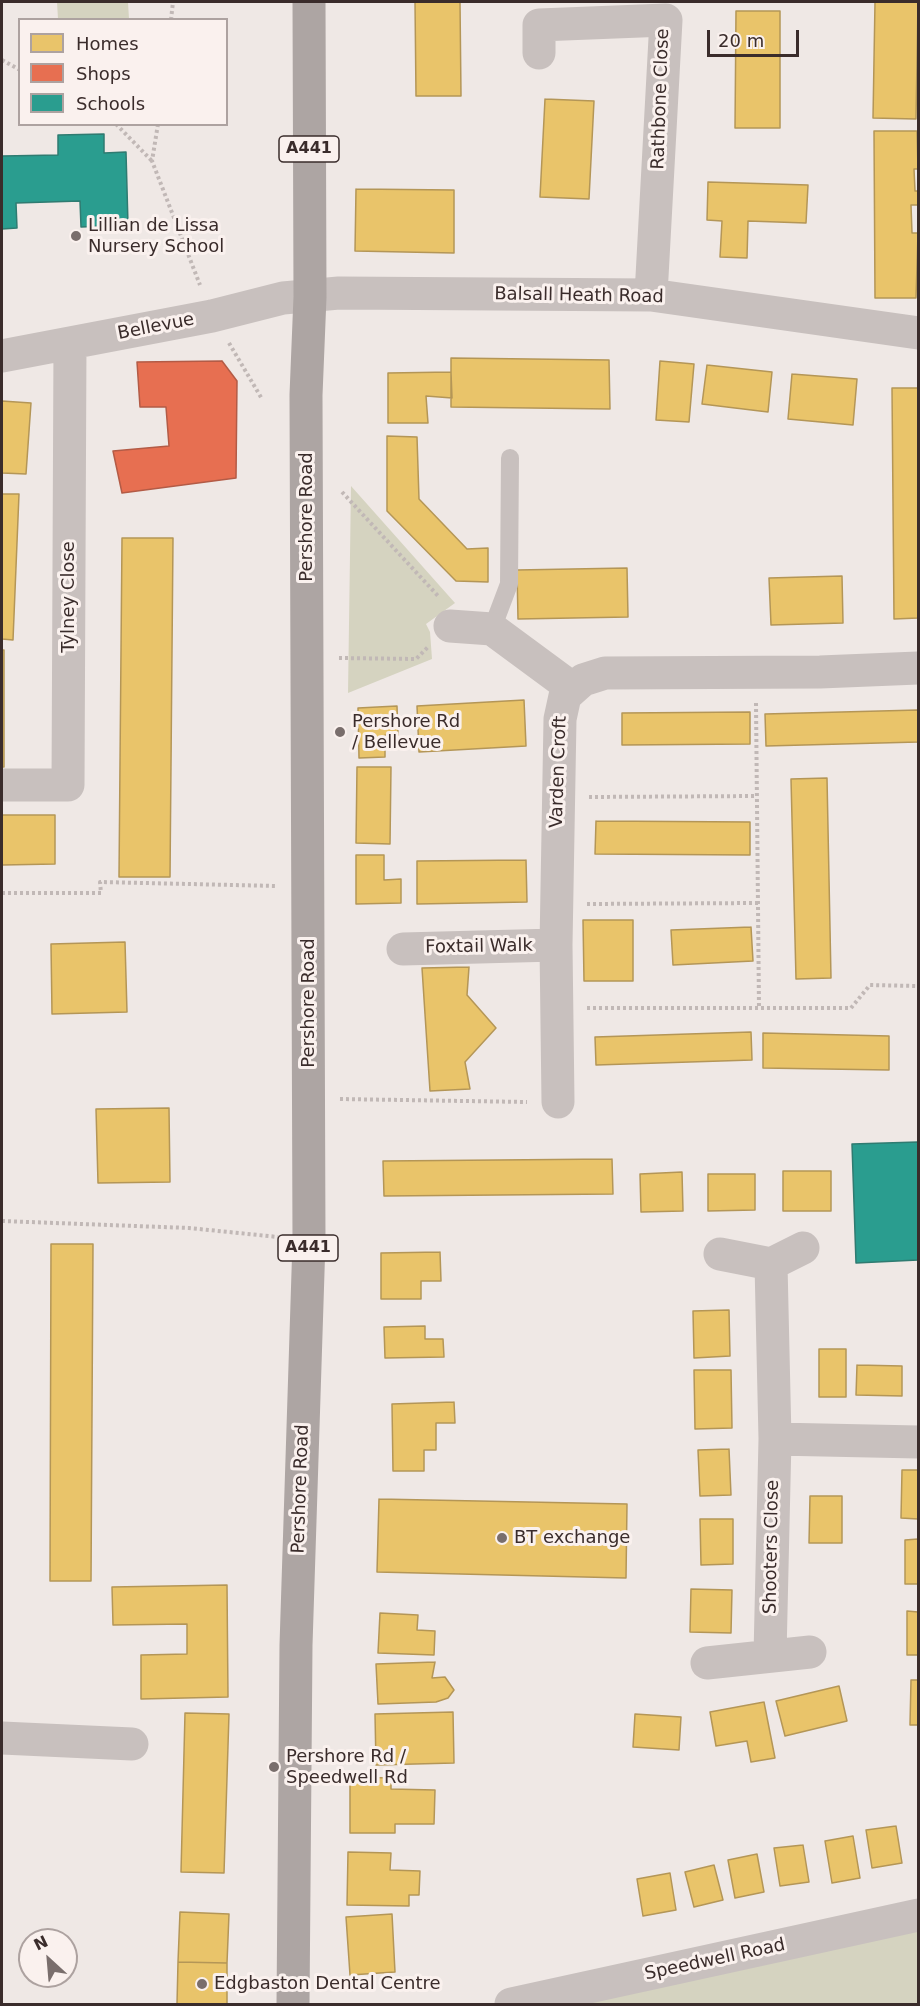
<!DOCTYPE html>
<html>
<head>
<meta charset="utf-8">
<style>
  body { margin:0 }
  #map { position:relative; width:920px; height:2006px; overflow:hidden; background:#efe8e5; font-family:"DejaVu Sans",sans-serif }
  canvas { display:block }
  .frame { position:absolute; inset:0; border:3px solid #3a2c2b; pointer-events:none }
  .legend { position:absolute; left:18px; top:18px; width:210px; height:108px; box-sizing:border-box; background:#faf1ee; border:2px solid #ada2a0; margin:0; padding:8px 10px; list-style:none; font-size:18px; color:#3a2c2b }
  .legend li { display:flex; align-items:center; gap:12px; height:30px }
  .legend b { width:30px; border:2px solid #ada2a0 }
  .north { position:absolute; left:18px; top:1928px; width:60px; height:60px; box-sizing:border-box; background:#faf1ee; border:2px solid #ada2a0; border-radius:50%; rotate:334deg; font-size:16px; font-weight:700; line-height:24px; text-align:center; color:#3a2c2b }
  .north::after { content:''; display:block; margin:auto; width:21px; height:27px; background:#796e6c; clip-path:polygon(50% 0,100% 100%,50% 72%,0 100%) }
  .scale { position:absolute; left:707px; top:30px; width:92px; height:27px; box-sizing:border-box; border:3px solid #3a2c2b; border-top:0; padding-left:8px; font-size:18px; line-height:21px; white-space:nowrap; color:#3a2c2b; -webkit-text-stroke:4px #faf1ee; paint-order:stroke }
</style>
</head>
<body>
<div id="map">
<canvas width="920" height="2006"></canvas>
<div class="frame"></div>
<ul class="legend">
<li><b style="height:16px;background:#e9c46a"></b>Homes</li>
<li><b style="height:16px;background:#e76f51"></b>Shops</li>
<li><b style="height:16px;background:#2a9d8f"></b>Schools</li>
</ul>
<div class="north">N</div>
<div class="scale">20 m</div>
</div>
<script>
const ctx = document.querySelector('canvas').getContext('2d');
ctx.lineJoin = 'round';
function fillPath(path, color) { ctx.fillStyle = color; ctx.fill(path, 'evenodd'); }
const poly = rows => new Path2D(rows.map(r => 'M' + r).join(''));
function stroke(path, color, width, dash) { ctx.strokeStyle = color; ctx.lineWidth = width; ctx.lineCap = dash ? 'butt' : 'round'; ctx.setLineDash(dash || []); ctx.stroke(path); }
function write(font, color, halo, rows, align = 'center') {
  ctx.font = font + ' "DejaVu Sans",sans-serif'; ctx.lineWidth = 6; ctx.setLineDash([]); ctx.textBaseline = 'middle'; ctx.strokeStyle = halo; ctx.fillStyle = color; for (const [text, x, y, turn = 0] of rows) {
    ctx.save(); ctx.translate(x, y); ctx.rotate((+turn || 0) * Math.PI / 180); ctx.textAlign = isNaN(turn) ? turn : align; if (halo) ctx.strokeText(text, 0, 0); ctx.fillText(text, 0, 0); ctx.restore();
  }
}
const green = poly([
  [57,2,128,2,129,19,58,19],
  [351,486,455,603,426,624,430,632,432,659,348,693],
  [918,1931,918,2004,573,2004]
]);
const homes = poly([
  [415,2,460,2,461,96,416,96,415,2],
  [875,2,918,2,916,119,873,118,875,2],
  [736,11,780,11,780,128,735,128,736,11],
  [545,99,594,101,589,199,540,197,545,99],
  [874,131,917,131,918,169,914,169,915,191,918,191,918,205,911,205,912,233,918,233,916,298,875,298,874,131],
  [708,182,808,185,806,223,748,221,747,258,720,257,722,221,707,220,708,182],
  [356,189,454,190,454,253,355,251,356,189],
  [451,358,609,360,610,409,451,407,451,358],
  [660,361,694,364,689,422,656,420,660,361],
  [707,365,772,372,768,412,702,404,707,365],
  [451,372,452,398,426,396,428,423,388,423,388,373,451,372],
  [792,374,857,379,853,425,788,419,792,374],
  [892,388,918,388,918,618,894,619,892,388],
  [2,401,31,403,26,474,2,473,2,401],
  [387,436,417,437,419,499,467,549,488,548,488,582,456,581,387,511,387,436],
  [2,494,19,494,13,640,2,639,2,494],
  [122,538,173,538,170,877,119,877,122,538],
  [627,568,628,617,518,619,517,570,627,568],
  [842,576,843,623,771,625,769,578,842,576],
  [2,650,4,650,4,767,2,767,2,650],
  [524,700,526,746,419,752,417,706,524,700],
  [397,706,398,735,385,735,385,757,359,758,358,708,397,706],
  [918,710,918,742,766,746,765,714,918,710],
  [750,712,750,744,622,745,622,713,750,712],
  [357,767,391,767,390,844,356,843,357,767],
  [827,778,831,978,796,979,791,779,827,778],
  [2,815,55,815,55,864,2,865,2,815],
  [596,821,750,822,750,855,595,854,596,821],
  [356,855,384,855,384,880,401,879,401,903,356,904,356,855],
  [526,860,527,902,417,904,417,861,526,860],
  [583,920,633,920,633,981,584,981,583,920],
  [751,927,753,961,673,965,671,930,751,927],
  [125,942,127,1012,52,1014,51,944,125,942],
  [469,967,467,995,496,1028,465,1062,470,1089,430,1091,422,968,469,967],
  [751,1032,752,1060,596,1065,595,1037,751,1032],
  [763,1033,889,1036,889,1070,763,1068,763,1033],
  [169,1108,170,1182,98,1183,96,1109,169,1108],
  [612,1159,613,1194,384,1196,383,1161,612,1159],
  [783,1171,831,1171,831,1211,783,1211,783,1171],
  [682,1172,683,1211,641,1212,640,1174,682,1172],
  [708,1174,755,1174,755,1210,708,1211,708,1174],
  [51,1244,93,1244,91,1581,50,1581,51,1244],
  [440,1252,441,1281,421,1281,421,1299,381,1299,381,1253,440,1252],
  [729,1310,730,1356,694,1358,693,1311,729,1310],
  [425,1326,425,1339,443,1339,444,1357,385,1358,384,1327,425,1326],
  [819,1349,846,1349,846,1397,819,1397,819,1349],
  [857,1365,902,1366,902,1396,856,1395,857,1365],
  [694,1370,731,1370,732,1428,695,1429,694,1370],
  [454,1402,455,1423,436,1423,436,1450,424,1450,424,1471,393,1471,392,1404,454,1402],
  [729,1449,731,1495,700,1496,698,1450,729,1449],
  [902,1470,918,1470,918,1519,901,1518,902,1470],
  [810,1496,842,1496,842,1543,809,1543,810,1496],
  [379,1499,627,1504,626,1578,377,1572,379,1499],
  [700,1519,733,1519,733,1564,701,1565,700,1519],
  [918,1539,918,1584,905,1584,905,1540,918,1539],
  [227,1585,228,1697,141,1699,141,1655,187,1654,187,1624,113,1625,112,1587,227,1585],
  [691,1589,732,1590,731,1633,690,1632,691,1589],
  [907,1611,918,1612,918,1655,907,1655,907,1611],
  [380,1613,418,1615,417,1630,435,1631,434,1655,378,1653,380,1613],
  [435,1662,432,1678,445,1677,454,1690,448,1698,436,1702,378,1704,376,1664,435,1662],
  [911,1680,918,1680,918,1725,910,1725,911,1680],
  [839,1686,847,1721,785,1736,776,1701,839,1686],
  [764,1702,775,1758,751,1762,747,1741,716,1746,710,1712,764,1702],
  [453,1712,454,1763,376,1765,375,1714,453,1712],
  [185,1713,229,1714,224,1873,181,1872,185,1713],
  [635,1714,681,1717,679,1750,633,1747,635,1714],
  [350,1777,391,1778,391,1789,435,1790,434,1824,395,1824,395,1833,350,1833,350,1777],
  [896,1826,902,1863,872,1868,866,1830,896,1826],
  [853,1836,860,1878,832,1883,825,1841,853,1836],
  [803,1845,809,1882,780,1886,774,1848,803,1845],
  [348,1852,391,1853,390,1870,420,1871,419,1895,409,1895,409,1906,347,1905,348,1852],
  [757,1854,764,1892,735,1898,728,1860,757,1854],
  [714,1865,723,1900,694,1907,685,1872,714,1865],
  [670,1873,676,1910,643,1916,637,1879,670,1873],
  [180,1912,229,1914,227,1963,178,1962,180,1912],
  [392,1914,395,1972,350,1975,346,1917,392,1914],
  [178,1962,227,1963,227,2004,177,2004,178,1962]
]);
const shops = poly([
  [222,361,237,381,236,478,122,493,113,451,169,446,166,407,140,407,137,362,222,361]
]);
const schools = poly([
  [104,134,104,153,126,152,128,225,81,227,80,201,16,203,17,228,2,229,2,156,58,155,58,135,104,134],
  [918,1142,918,1260,856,1263,852,1144,918,1142]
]);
const path = poly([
  [171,20,173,2],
  [2,60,20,70],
  [116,124,152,161],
  [158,124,152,161,200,285],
  [229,343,262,399],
  [342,492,439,597],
  [339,658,416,659,429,646],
  [756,703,759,1008],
  [589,797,757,796],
  [2,893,101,893,100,882,277,886],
  [587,904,758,903],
  [587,1008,851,1008,870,985,918,986],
  [340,1099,527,1102],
  [2,1221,189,1228,278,1237]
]);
const lane = poly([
  [492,629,509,584,510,458]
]);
const street = poly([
  [539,53,539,25,666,20,651,295],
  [2,356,212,316,283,298,339,293,651,295,918,333],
  [450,626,492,629,572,688],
  [2,785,68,785,70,343],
  [403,949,556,945],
  [558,1102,556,945,560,719,565,696,583,680,605,673,820,672,918,668],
  [720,1254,771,1264,803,1248],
  [775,1439,918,1442],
  [770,1655,775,1439,771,1264],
  [707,1663,810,1652],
  [2,1738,132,1744],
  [511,2004,918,1915]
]);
const primary = poly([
  [293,2004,296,1645,309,1241,306,395,310,297,309,2]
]);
const markers = [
  [76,236,6,"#796e6c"],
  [340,732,6,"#796e6c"],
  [502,1538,6,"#796e6c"],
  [274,1767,6,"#796e6c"],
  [202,1984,6,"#796e6c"]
];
const shields = [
  [309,149,60],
  [308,1248,60]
];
const shieldNames = [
  ["A441",309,149],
  ["A441",308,1248]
];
const streetNames = [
  ["Rathbone Close",661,99,-88],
  ["Balsall Heath Road",579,296,1],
  ["Bellevue",156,327,-11],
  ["Pershore Road",307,517,-90],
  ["Tylney Close",69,597,-90],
  ["Varden Croft",559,772,-88],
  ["Foxtail Walk",479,947,-1],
  ["Pershore Road",309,1003,-90],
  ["Pershore Road",301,1489,-88],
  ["Shooters Close",772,1547,-89],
  ["Speedwell Road",715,1960,-12]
];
const poiNames = [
  ["Lillian de Lissa",88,226],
  ["Nursery School",88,247],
  ["Pershore Rd",352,722],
  ["/ Bellevue",352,743],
  ["BT exchange",514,1538],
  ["Pershore Rd /",286,1757],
  ["Speedwell Rd",286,1778],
  ["Edgbaston Dental Centre",214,1984]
];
fillPath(green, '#d5d3c0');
fillPath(homes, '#e9c46a');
stroke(homes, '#b49657', 1.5);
fillPath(shops, '#e76f51');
stroke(shops, '#b35b46', 1.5);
fillPath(schools, '#2a9d8f');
stroke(schools, '#2f7b71', 1.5);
stroke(path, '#c1b8b6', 4, [3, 3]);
stroke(lane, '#c8c0be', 18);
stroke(street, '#c8c0be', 33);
stroke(primary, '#ada5a3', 33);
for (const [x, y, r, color] of markers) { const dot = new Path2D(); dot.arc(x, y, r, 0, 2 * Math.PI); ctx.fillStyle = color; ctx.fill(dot); stroke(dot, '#faf1ee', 2); }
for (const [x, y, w] of shields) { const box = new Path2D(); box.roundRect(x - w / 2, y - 13, w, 26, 4.5); ctx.fillStyle = '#faf1ee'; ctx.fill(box); stroke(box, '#3a2c2b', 1.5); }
write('bold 16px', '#3a2c2b', null, shieldNames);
write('18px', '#3a2c2b', '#faf1ee', streetNames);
write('18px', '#3a2c2b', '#faf1ee', poiNames, 'left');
</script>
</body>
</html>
